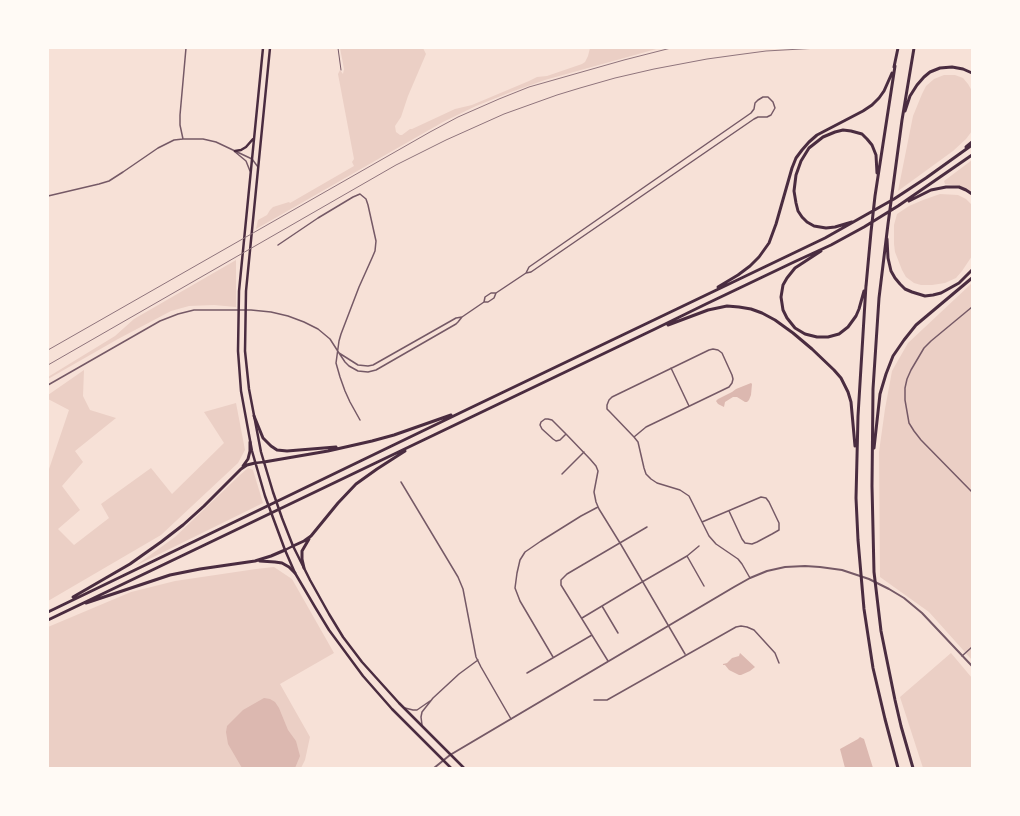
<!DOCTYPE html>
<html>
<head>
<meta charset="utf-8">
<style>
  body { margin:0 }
  #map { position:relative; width:1020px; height:816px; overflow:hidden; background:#f7e1d7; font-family:"Noto Sans",sans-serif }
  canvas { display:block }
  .frame { position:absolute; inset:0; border:49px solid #fffaf5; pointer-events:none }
</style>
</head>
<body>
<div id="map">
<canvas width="1020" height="816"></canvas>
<div class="frame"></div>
</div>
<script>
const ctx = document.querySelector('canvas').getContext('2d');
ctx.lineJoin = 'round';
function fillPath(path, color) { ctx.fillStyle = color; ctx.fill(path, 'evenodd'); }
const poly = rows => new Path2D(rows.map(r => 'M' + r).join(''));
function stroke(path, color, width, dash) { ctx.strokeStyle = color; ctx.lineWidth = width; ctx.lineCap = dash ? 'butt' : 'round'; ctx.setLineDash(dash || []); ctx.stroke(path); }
const green = poly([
  [340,48,423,48,426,54,408,96,401,117,395,126,396,132,400,135,402,135,410,129,412,129,455,109,472,105,529,81,537,77,547,76,582,64,585,62,588,56,590,48,660,48,545,80,511,92,476,106,443,122,256,229,258,220,267,215,270,210,273,207,289,202,290,203,354,166,352,162,354,159,338,74,340,70,343,74,344,69],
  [944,75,955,75,963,78,968,84,972,91,972,131,966,139,953,151,898,191,913,116,922,94,926,86,934,79],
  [972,160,972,192,961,186,945,184,944,181],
  [940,194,958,195,966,199,972,205,972,256,962,271,956,278,945,283,932,285,921,285,914,283,906,277,902,270,895,252,894,244,894,225,897,214,909,206,923,200],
  [236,260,236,307,214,305,189,306,171,311,118,339,48,379,48,377,115,336,134,319],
  [972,283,972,660,929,612,880,577,879,452,885,409,892,371,908,343],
  [84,370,83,396,90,410,116,418,75,451,83,462,62,486,80,510,58,529,74,545,109,518,101,504,151,468,172,494,224,443,204,412,236,403,245,450,238,463,161,535,48,601,48,472,69,410,48,399,48,395],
  [248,468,253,470,263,503,135,566,175,537,240,475],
  [274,567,292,579,334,653,280,684,310,737,305,760,301,768,48,768,48,627,131,592,175,581,256,569],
  [951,653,972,678,972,768,923,768,900,697]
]);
const water = poly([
  [751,383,752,384,751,395,749,400,747,402,745,402,737,397,733,397,725,402,724,407,718,404,716,401,718,399,732,392,736,389],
  [740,653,755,667,750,671,741,675,739,675,729,670,725,665,723,665,723,664,727,663,732,658,739,656],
  [264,698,270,699,275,702,279,708,288,730,296,741,300,756,295,768,242,768,228,744,226,732,227,726,243,710],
  [860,737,864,739,873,768,845,768,840,749,858,739]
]);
const service = poly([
  [338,48,341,70]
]);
const minor = poly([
  [763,97,768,97,773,102,775,108,771,115,767,117,758,117,754,119,531,272,526,273,529,267,751,113,754,109,755,103,758,100,763,97],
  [183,139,180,125,180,115,186,48],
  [234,151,246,161,250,171],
  [48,196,99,184,109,181,123,172,158,148,174,140,183,139,203,139,216,142,252,159,258,167],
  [278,245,318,218,353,197,360,194,366,199,368,205,376,241,375,251,372,258,359,287,341,334,339,341,336,363,340,377,345,391,350,402,360,420],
  [496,293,491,293,485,297,484,302,488,302,494,298,496,293,526,273],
  [972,307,931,341,924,348,911,370,907,379,905,388,905,400,909,423,914,431,921,440,972,492],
  [462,317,456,318,373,365,368,366,358,365,339,353,345,362,349,366,358,371,368,372,376,370,456,324,458,322,462,317,484,302],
  [671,368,689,406],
  [48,385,160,321,178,314,194,310,251,310,271,312,288,316,304,322,318,329,330,339,339,353],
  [566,434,560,440,556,441,553,439,542,429,540,425,541,422,545,419,548,419,552,420,566,434,590,459,596,466,598,471,594,492,596,502,599,509,620,543,685,654],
  [634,437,646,427,729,387,732,383,733,379,732,375,722,353,718,350,713,349,709,350,612,397,609,400,607,405,607,409,610,412,634,437,638,442,644,468,646,474,651,479,657,483,680,490,689,496,709,536,716,544,738,559,742,564,750,578],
  [562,474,584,452],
  [401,482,458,577,463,589,476,657,481,667,511,719],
  [702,522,761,497,766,498,769,502,779,523,779,530,772,534,757,542,752,544,745,543,742,539,729,511],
  [687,556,704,586],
  [602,606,618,633],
  [582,618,642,582,687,556,699,546],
  [962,656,972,647],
  [553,657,520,601,515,588,517,573,520,560,525,552,541,541,581,516,598,507],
  [608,661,561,585,561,580,567,574,647,527],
  [527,673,592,635],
  [594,700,607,700,736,627,741,626,747,627,754,630,775,653,779,663],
  [405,708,413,710,417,710,430,701],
  [422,725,421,717,422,712,433,698,459,674,478,660]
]);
const tertiary = poly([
  [434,768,450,755,734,587,750,578,767,571,785,567,805,566,820,567,842,570,869,579,889,589,904,598,922,613,972,666]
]);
const secondary = poly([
  [293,546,310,580,329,614,343,637,362,662,399,703,464,768],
  [285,550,295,573,315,607,329,630,363,676,392,709,451,768]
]);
const primary = poly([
  [263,48,239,291,238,351,241,391,252,451,265,496,285,550,293,546,282,518,273,492,261,452,249,389,245,351,246,291,270,48],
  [235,151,241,150,246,147,253,139],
  [255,463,264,462]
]);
const motorway = poly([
  [894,67,898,48],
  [905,111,910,96,917,85,924,77,930,72,940,68,952,67,963,69,972,73],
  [966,147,972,142],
  [909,201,931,190,946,187,959,187,966,190,972,194],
  [852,222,835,227,826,228,814,226,807,222,802,217,798,211,796,203,794,191,796,175,801,161,809,148,823,137,835,132,843,130,851,131,862,134,867,139,872,145,876,155,877,173],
  [887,239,888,258,891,271,895,278,900,284,905,289,912,292,925,296,933,295,941,293,959,283,972,270],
  [821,251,795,268,787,278,783,285,781,297,783,310,787,318,795,328,805,334,817,337,828,337,839,334,848,327,856,316,859,309,864,291],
  [866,285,858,416,856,498,858,540,864,609,873,668,885,719,898,768],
  [866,286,871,232,875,196,895,66],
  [718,287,738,275,750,266,759,257,769,243,776,224,792,168,796,158,802,150,809,142,817,135,863,111,872,105,879,98,884,91,892,73],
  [668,325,708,310,727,306,739,307,751,309,762,313,775,320,793,333,812,349,834,370,841,378,848,392,851,402,855,446],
  [254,416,263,438,271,446,277,450,287,451,336,447],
  [874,448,880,394,886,374,893,356,904,340,916,325,972,278],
  [264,462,328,451,372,441,394,435,451,415],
  [243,466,248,459,250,451,250,442],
  [293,546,304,541,311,536,338,503,356,484,377,469,405,451],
  [260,561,275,562,282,563,289,567,295,573],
  [304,568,302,559,302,551,309,539],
  [73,597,130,564,161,542,183,525,204,506,241,469,247,465,255,463],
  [86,603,170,575,200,569,255,561,271,556,285,550],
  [48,612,466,410,825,238,894,199,926,178,972,145],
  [48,620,655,329,706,304,794,262,831,245,864,227,898,206,972,155],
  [913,768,901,726,895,700,881,631,874,572,872,486,873,389,879,298,888,224,902,120,914,48]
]);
const rail = poly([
  [48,350,430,132,458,117,499,99,529,87,624,60,671,48],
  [48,365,396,165,446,140,504,114,557,95,580,88,615,78,654,69,707,59,736,55,766,51,819,48]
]);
fillPath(green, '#ebcfc5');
fillPath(water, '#dcb8b0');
stroke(service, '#755966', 1);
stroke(minor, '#755966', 1.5);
stroke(tertiary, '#755966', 2);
stroke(secondary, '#4a2c40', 2.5);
stroke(primary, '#4a2c40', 2.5);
stroke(motorway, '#4a2c40', 3);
stroke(rail, '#8f747c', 1);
</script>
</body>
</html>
